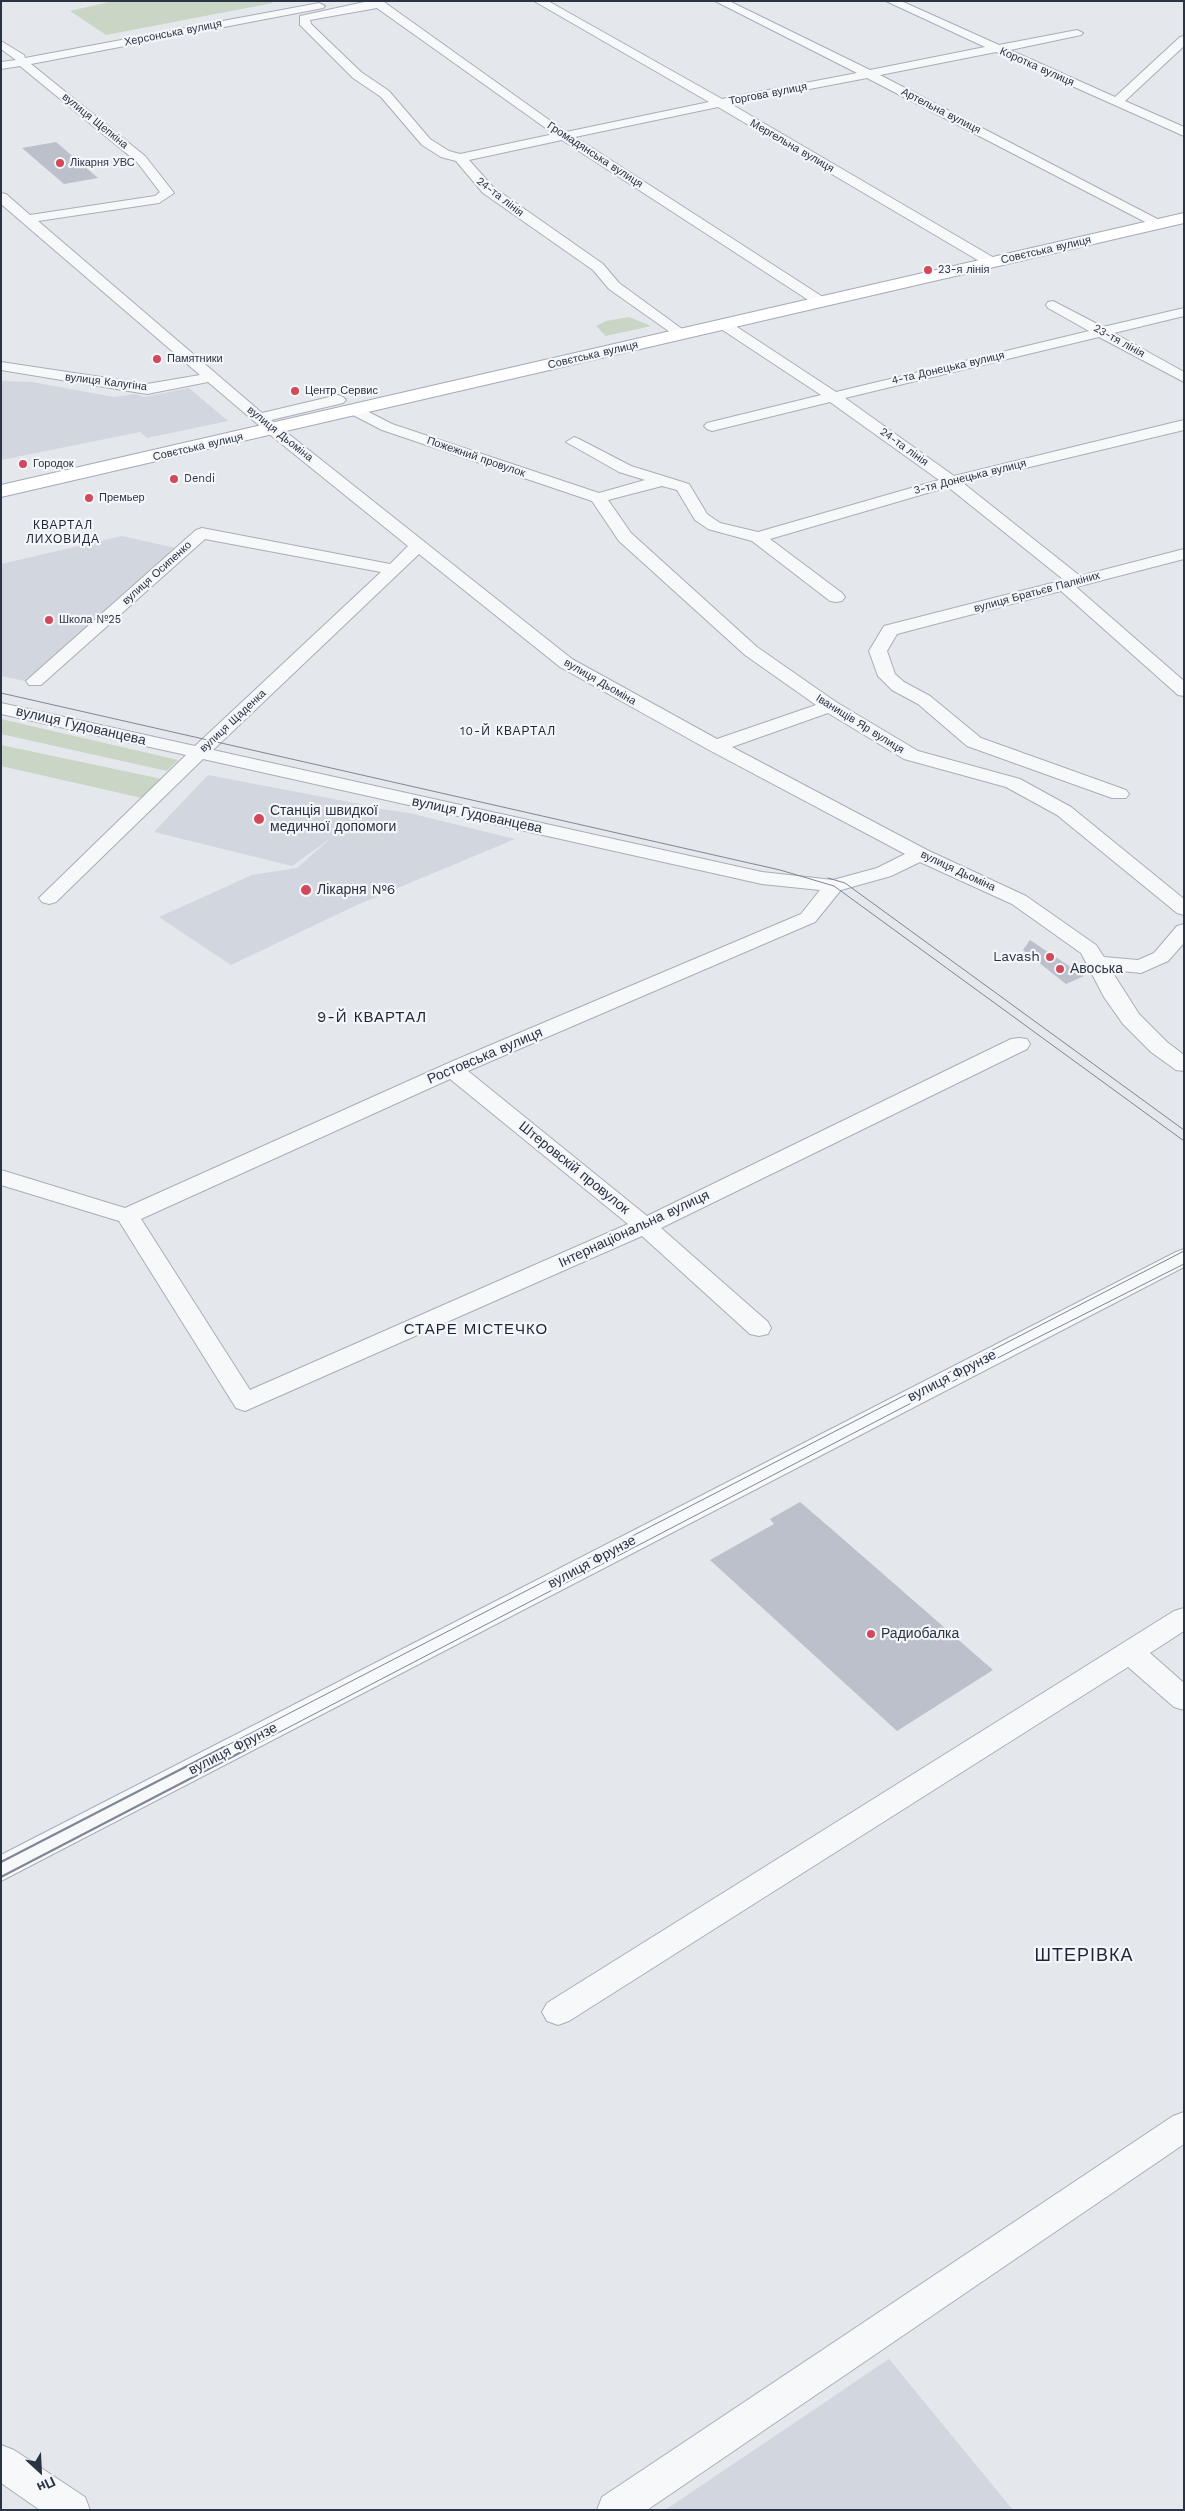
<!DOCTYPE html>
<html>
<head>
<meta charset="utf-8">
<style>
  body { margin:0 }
  #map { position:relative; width:1185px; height:2511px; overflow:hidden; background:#e4e7ec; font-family:"Work Sans",sans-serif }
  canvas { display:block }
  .frame { position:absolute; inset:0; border:2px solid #2b3445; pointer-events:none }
  .north { position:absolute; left:15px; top:2446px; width:50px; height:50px; -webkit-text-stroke:4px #f4f6f9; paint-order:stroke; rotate:155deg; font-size:14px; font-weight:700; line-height:20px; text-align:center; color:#2b3445 }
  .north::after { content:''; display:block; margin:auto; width:18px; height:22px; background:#2b3445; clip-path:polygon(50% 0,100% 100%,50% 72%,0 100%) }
</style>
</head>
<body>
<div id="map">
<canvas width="1185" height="2511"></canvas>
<div class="frame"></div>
<div class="north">Пн</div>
</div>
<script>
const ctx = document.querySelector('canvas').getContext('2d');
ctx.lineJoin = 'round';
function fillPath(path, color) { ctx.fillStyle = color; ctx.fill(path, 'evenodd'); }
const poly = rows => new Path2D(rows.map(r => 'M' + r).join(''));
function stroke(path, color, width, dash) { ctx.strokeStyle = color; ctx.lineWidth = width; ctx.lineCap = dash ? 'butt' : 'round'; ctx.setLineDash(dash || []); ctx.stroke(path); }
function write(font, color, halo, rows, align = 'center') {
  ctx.font = font + ' "Work Sans",sans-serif'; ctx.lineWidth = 4.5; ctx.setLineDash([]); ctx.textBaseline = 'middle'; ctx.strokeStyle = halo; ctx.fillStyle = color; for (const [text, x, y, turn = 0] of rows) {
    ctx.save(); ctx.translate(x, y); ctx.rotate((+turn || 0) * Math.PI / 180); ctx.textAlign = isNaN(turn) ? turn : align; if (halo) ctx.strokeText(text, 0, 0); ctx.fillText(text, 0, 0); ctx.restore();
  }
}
const built = poly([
  [1,381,32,382,114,397,136,394,144,397,189,388,228,421,147,438,140,432,1,460],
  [122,536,180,549,25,681,1,676,1,564],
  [208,775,365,805,347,824,366,807,409,813,515,839,357,905,231,965,159,917,252,875,297,868,331,838,292,866,154,832],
  [889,2359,1013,2510,665,2510]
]);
const green = poly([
  [113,1,270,1,273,3,106,35,70,11],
  [629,317,651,326,606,336,596,326,606,321],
  [1,719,178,760,167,771,1,734],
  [1,745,162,779,142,798,1,766]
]);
const building = poly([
  [56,142,98,178,64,184,22,148],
  [1030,940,1084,976,1066,984,1023,950],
  [800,1502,835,1532,993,1670,897,1731,710,1560,774,1524,770,1519]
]);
const minor = poly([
  [369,1,384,2,566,132,709,102,534,1,548,1,722,99,857,73,715,1,729,1,870,70,985,47,886,1,901,1,999,45,1077,30,1083,33,1081,35,1010,50,1115,97,1180,37,1184,36,1184,46,1125,101,1184,127,1184,136,996,52,880,75,1167,224,1165,227,1155,227,867,78,731,104,996,259,998,262,996,265,986,265,718,107,575,137,826,299,828,302,826,305,816,305,562,140,469,160,493,187,603,264,619,283,689,334,682,338,677,337,609,289,593,270,483,193,456,161,441,157,422,145,381,97,353,78,300,25,300,16,369,1],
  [377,8,554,134,460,154,449,151,430,139,389,91,361,72,311,24,310,20,377,8],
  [319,3,325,6,323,8,31,64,145,156,174,193,159,203,38,221,262,413,338,395,343,397,346,400,343,403,271,420,572,659,717,739,816,705,745,655,619,541,592,501,382,430,351,414,348,411,351,408,361,408,392,424,599,493,645,480,619,472,566,442,574,437,579,439,631,466,689,484,707,514,720,523,758,532,939,480,830,402,712,431,707,429,704,426,707,423,821,395,718,327,716,324,718,321,728,321,836,392,1089,331,1048,308,1046,305,1048,302,1053,301,1103,327,1184,308,1184,316,1114,333,1184,372,1184,382,1099,337,845,398,954,476,1184,420,1184,430,963,483,1080,576,1184,549,1184,559,1076,587,1184,681,1184,696,1178,695,1061,591,897,634,887,651,895,674,904,682,930,696,981,738,1126,790,1129,794,1126,798,1112,798,967,746,918,704,892,690,878,676,869,651,884,626,1064,580,948,487,770,539,842,593,845,597,842,601,836,602,830,601,752,541,708,529,695,520,677,490,662,486,608,500,631,533,757,647,836,702,918,751,1020,779,1071,807,1184,899,1184,915,1177,913,1057,815,1006,787,904,759,828,713,732,747,927,850,1026,896,1096,945,1104,957,1138,960,1154,953,1177,926,1184,924,1184,943,1168,961,1141,973,1111,970,1139,1014,1167,1042,1184,1055,1184,1071,1176,1070,1151,1052,1123,1024,1104,997,1081,953,1012,904,920,862,891,876,841,890,815,922,468,1071,647,1216,1011,1039,1019,1038,1027,1039,1030,1044,1027,1049,661,1228,768,1322,771,1328,768,1334,759,1336,750,1334,642,1236,245,1411,236,1408,119,1221,1,1185,1,1170,125,1208,453,1061,801,914,820,890,762,884,203,759,56,902,49,904,42,902,39,898,186,755,1,714,1,703,195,746,381,572,205,539,41,685,29,685,26,681,196,530,202,528,390,564,408,546,268,433,208,382,147,394,1,370,1,362,147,384,200,375,1,204,1,193,6,194,30,215,155,196,160,192,137,162,20,66,1,69,1,62,16,60,1,49,1,41,24,55,25,58,319,3],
  [419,554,560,667,709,750,905,854,877,868,833,880,762,872,213,750,419,554],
  [450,1079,628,1224,250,1390,141,1219,450,1079],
  [1184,1249,1184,1267,1,1881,1,1855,1176,1252,1184,1249],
  [1184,1608,1184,1631,1150,1653,1184,1683,1184,1710,1174,1707,1128,1667,569,2021,558,2025,547,2021,542,2012,547,2003,1174,1611,1184,1608],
  [1184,2112,1184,2144,647,2510,597,2510,602,2497,1173,2116,1184,2112],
  [1,2445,14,2450,85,2497,90,2510,40,2510,1,2483,1,2445]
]);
const major = poly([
  [1184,213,1184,223,1,497,1,485,1184,213]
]);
const tramFar1 = poly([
  [1,693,780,870,834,886,1184,1141],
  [828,878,845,883,1184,1130],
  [222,1748,1184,1251],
  [249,1748,1015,1349,1184,1264]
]);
const tram = poly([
  [1,1862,224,1747],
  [1,1877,251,1747]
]);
const markers = [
  [60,163,5,"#d1495b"],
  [928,270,5,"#d1495b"],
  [157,359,5,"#d1495b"],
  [295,391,5,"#d1495b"],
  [23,464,5,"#d1495b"],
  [174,479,5,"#d1495b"],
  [89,498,5,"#d1495b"],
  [49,620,5,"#d1495b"],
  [259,819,6,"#d1495b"],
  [306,890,6,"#d1495b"],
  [1050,957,5,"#d1495b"],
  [1060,969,5,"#d1495b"],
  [871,1634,5,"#d1495b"]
];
const farStreetnames = [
  ["Херсонська вулиця",173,33,-11],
  ["Коротка вулиця",1037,67,24],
  ["Торгова вулиця",768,94,-11],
  ["Артельна вулиця",941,111,27],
  ["вулиця Щепкіна",95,121,39],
  ["Мергельна вулиця",792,146,30],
  ["Громадянська вулиця",595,155,33],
  ["24-та лінія",500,197,38],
  ["Совєтська вулиця",1046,250,-13],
  ["23-тя лінія",1119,341,29],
  ["Совєтська вулиця",593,355,-13],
  ["4-та Донецька вулиця",948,368,-13],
  ["вулиця Калугіна",106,382,7],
  ["вулиця Дьоміна",280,434,39],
  ["Совєтська вулиця",198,447,-13],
  ["24-та лінія",904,447,36],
  ["Пожежний провулок",476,457,19],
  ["3-тя Донецька вулиця",970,477,-14],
  ["вулиця Осипенко",157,573,-42],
  ["вулиця Братьєв Палкіних",1037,592,-15],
  ["вулиця Дьоміна",600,682,30],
  ["вулиця Щаденка",233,721,-43],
  ["Іванищів Яр вулиця",860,724,32],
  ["вулиця Дьоміна",958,871,25]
];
const farPoinames = [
  ["Лікарня УВС",70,163],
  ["23-я лінія",938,270],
  ["Памятники",167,359],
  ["Центр Сервис",305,391],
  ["Городок",33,464],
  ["Dendi",184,479],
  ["Премьер",99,498],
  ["Школа №25",59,620]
];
const farNeighbourhoodnames = [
  ["КВАРТАЛ",63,525],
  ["ЛИХОВИДА",63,539],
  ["10-Й КВАРТАЛ",508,731]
];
const streetNames = [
  ["вулиця Гудованцева",81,726,13],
  ["вулиця Гудованцева",477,815,12],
  ["Ростовська вулиця",485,1056,-23],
  ["Штеровскій провулок",574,1168,39],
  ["Інтернаціональна вулиця",634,1229,-25],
  ["вулиця Фрунзе",952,1376,-27],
  ["вулиця Фрунзе",592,1562,-28],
  ["вулиця Фрунзе",233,1749,-27]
];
const poiNames = [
  ["Станція швидкої",270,811],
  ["медичної допомоги",270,827],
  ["Лікарня №6",317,890],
  ["Lavash",1040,957,"right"],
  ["Авоська",1070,969],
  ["Радиобалка",881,1634]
];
const neighbourhoodNames = [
  ["9-Й КВАРТАЛ",372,1018],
  ["СТАРЕ МІСТЕЧКО",476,1330]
];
const nearNeighbourhoodnames = [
  ["ШТЕРІВКА",1084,1956]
];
fillPath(built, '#d2d6de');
fillPath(green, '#c9d6c5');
fillPath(building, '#bbc0ca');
stroke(minor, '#a9aeb7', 2);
stroke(major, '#a3abb8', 2);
fillPath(minor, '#f7f8fa');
fillPath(major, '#fff');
stroke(tramFar1, '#7d8696', 1);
stroke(tram, '#7d8696', 2);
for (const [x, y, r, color] of markers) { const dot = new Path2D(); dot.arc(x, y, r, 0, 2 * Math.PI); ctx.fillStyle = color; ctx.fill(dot); stroke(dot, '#f4f6f9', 2); }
write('11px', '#2b3445', '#f4f6f9', farStreetnames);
write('11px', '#2b3445', '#f4f6f9', farPoinames, 'left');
ctx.letterSpacing = '1px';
write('12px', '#1d2536', '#f4f6f9', farNeighbourhoodnames);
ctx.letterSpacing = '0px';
write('14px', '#2b3445', '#f4f6f9', streetNames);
write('14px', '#2b3445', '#f4f6f9', poiNames, 'left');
ctx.letterSpacing = '1px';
write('15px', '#1d2536', '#f4f6f9', neighbourhoodNames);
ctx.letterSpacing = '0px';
ctx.letterSpacing = '1px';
write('18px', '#1d2536', '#f4f6f9', nearNeighbourhoodnames);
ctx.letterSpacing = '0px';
</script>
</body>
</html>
